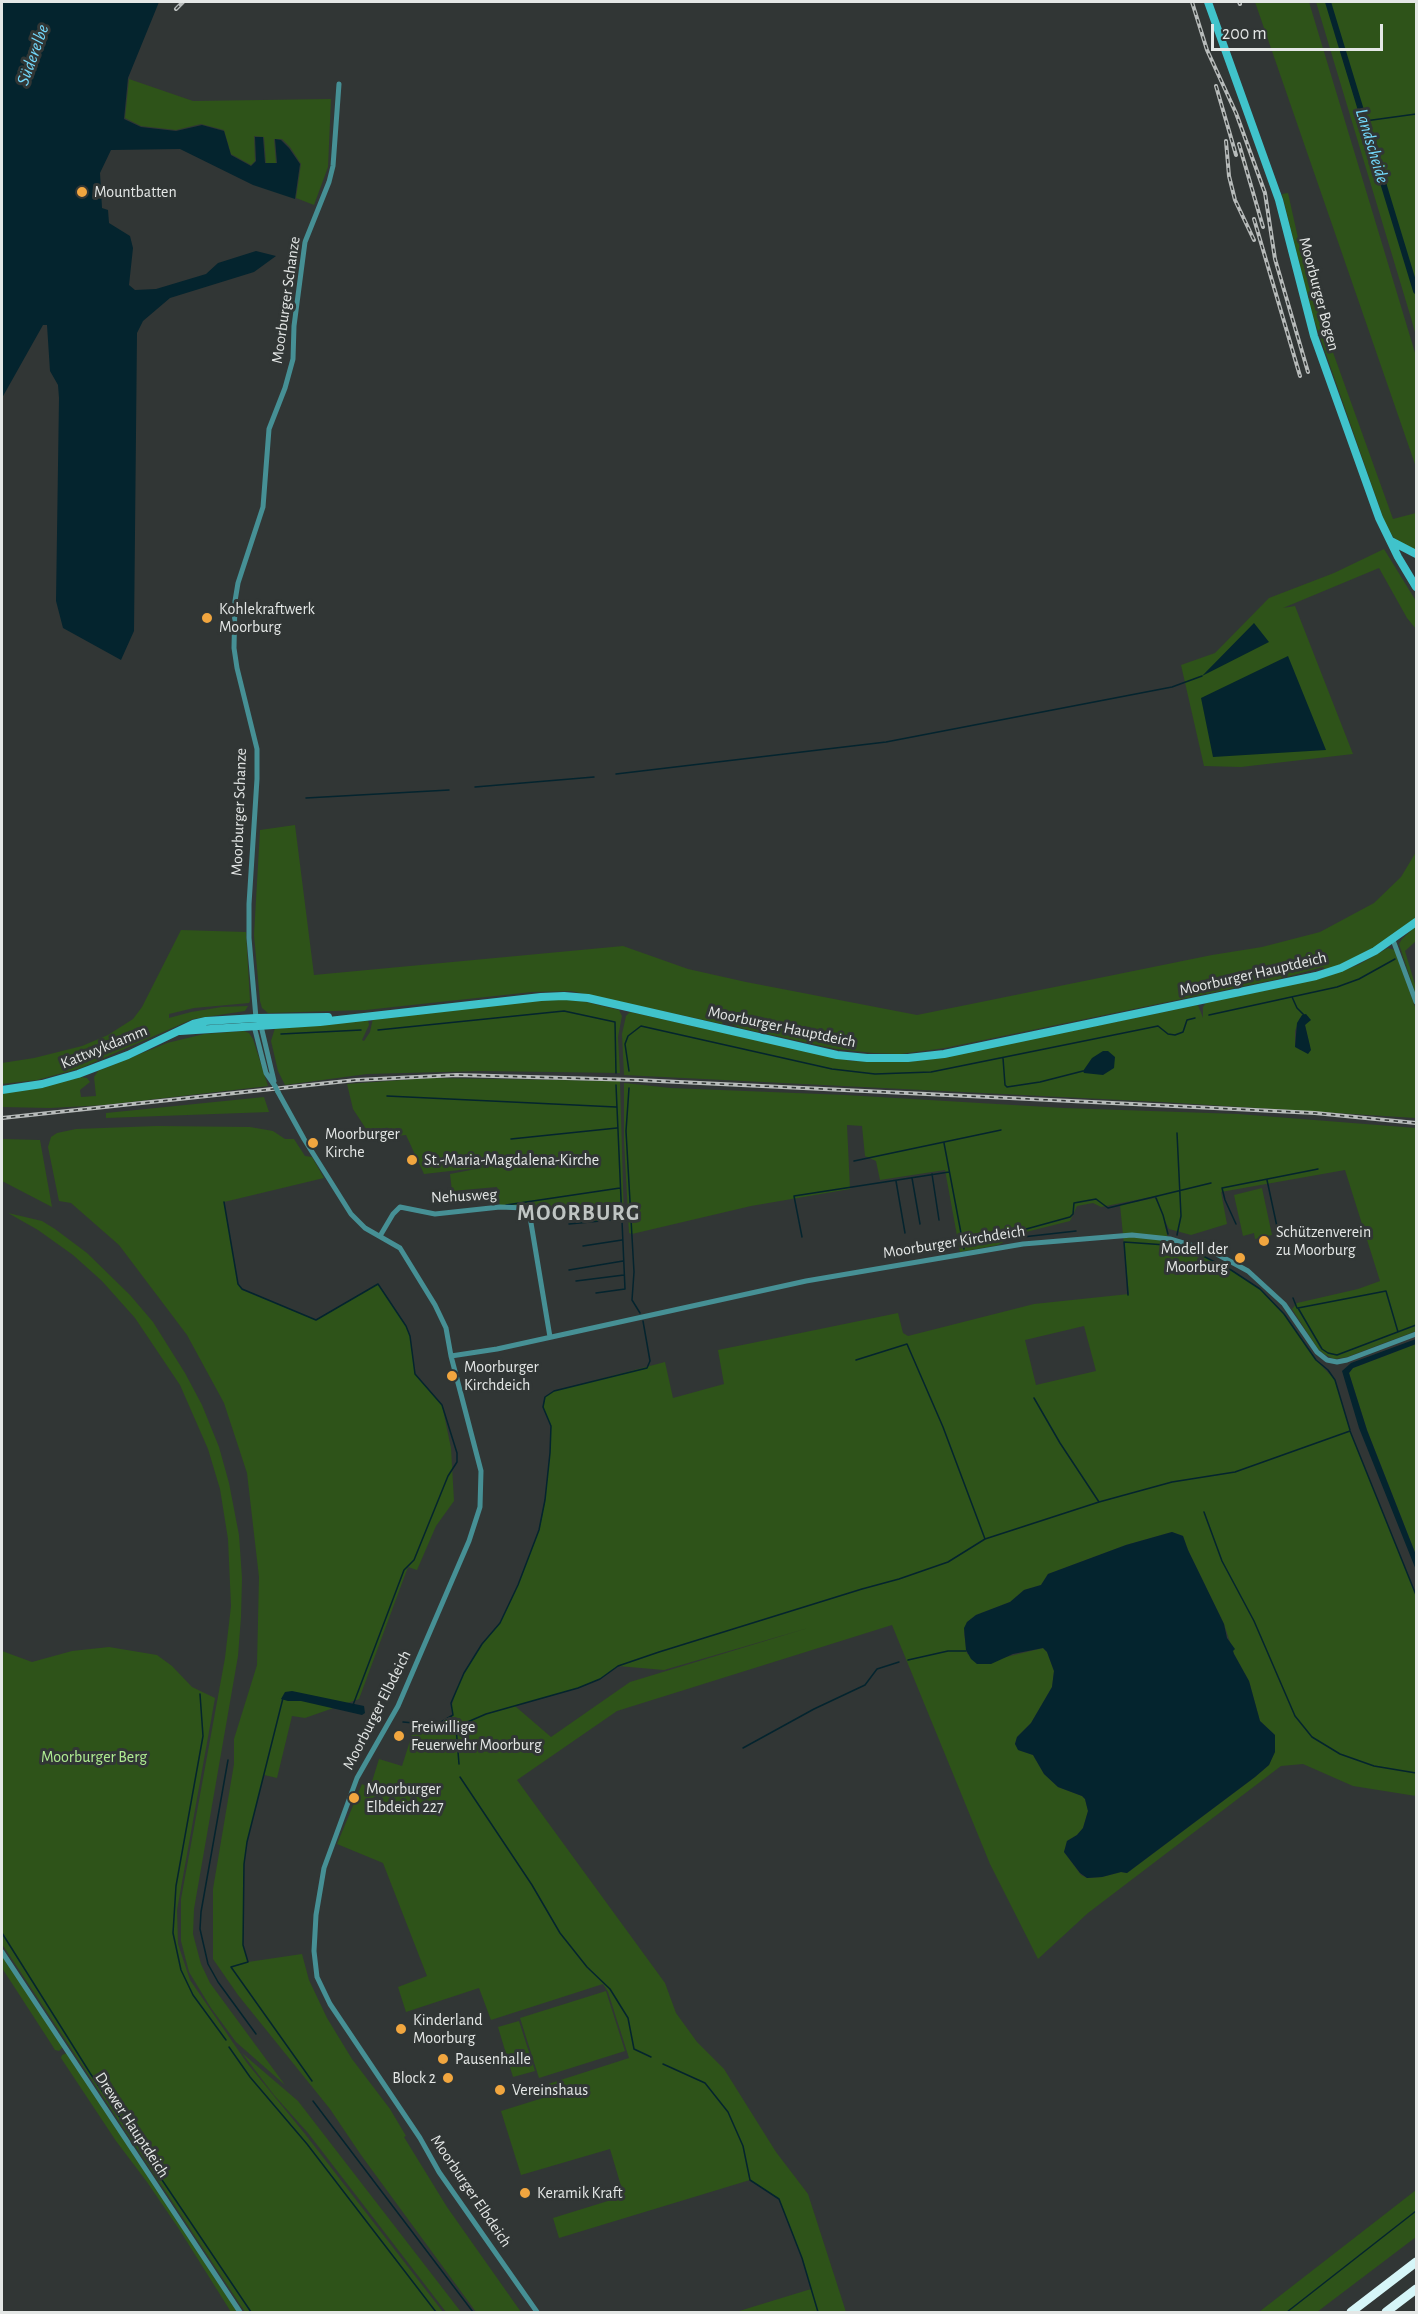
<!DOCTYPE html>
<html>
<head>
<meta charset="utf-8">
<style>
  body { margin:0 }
  #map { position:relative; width:1418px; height:2314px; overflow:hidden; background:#313635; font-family:"Alegreya Sans",sans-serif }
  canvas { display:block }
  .frame { position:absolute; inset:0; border:3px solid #e4e7e6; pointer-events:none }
  .scale { position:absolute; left:1211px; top:24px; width:172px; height:27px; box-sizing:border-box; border:3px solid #e4e7e6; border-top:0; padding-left:8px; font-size:18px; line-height:21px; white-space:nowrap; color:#e4e7e6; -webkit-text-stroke:4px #313635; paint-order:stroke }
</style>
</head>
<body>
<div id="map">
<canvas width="1418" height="2314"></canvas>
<div class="frame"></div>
<div class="scale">200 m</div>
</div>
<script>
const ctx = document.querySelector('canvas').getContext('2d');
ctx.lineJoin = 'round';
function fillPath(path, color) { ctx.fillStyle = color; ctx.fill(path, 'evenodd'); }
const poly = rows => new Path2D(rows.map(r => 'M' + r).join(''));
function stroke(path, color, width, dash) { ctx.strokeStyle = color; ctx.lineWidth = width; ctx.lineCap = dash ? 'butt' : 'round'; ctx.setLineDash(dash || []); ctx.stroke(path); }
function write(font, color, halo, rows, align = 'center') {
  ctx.font = font + ' "Alegreya Sans",sans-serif'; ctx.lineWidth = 6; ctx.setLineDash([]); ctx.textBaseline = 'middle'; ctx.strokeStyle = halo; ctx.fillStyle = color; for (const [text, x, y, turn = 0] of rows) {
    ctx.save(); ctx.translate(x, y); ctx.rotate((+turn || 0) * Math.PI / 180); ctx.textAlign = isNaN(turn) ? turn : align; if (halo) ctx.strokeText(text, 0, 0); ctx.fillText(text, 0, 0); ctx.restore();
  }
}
const green = poly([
  [1255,2,1309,2,1416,356,1416,467],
  [1316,2,1416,2,1416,336,1411,318],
  [1334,32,1365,125,1400,240],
  [129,79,193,101,331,99,328,167,314,205,296,198,301,164,290,147,282,139,274,139,276,163,266,163,264,137,254,136,255,161,251,165,231,154,224,130,201,124,176,130,141,126,125,118],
  [1288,193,1308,283,1393,519,1416,513,1416,550,1403,545,1393,537,1385,523,1312,314,1282,194],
  [1384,549,1416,601,1416,629,1407,618,1379,568,1283,608,1295,606,1353,754,1241,767,1204,766,1181,665,1215,653,1269,598,1334,573],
  [295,825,314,975,623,946,688,969,746,982,917,1015,1212,955,1262,947,1320,932,1374,903,1401,877,1416,852,1416,918,1378,947,1344,964,1325,970,1323,967,1283,978,945,1048,900,1054,873,1053,836,1049,740,1028,723,1020,722,1024,571,991,532,992,366,1010,268,1013,262,1008,260,1001,254,935,260,830],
  [1416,926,1416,941,1405,951,1416,988,1416,996,1399,944,1402,939],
  [181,930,246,932,250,1001,249,1003,194,1008,169,1014,169,1018,191,1012,222,1007,248,1006,245,1011,193,1019,81,1068,37,1080,2,1084,2,1063,34,1058,82,1046,108,1035,133,1019,142,1007],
  [1388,948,1395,950,1416,1010,1416,1118,1162,1102,624,1075,622,1034,626,1016,630,1012,851,1061,906,1062,933,1059,1198,1005,1203,1018,1203,1007,1206,1003,1322,978,1358,965],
  [1308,1016,1309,1019,1305,1025,1310,1047,1300,1050,1295,1046,1295,1031,1300,1018],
  [551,999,578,1000,619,1010,622,1016,618,1037,620,1073,481,1071,367,1074,285,1085,278,1071,271,1041,275,1028,368,1019,369,1025,362,1040,364,1041,370,1032,373,1018],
  [244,1031,249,1033,253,1039,268,1086,104,1105,50,1108,2,1107,2,1093,32,1089,80,1077,87,1078,90,1082,80,1090,81,1097,96,1096,94,1077,98,1071,167,1043,204,1034],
  [430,1078,620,1081,624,1219,580,1223,577,1204,528,1211,500,1207,497,1187,452,1191,450,1174,486,1167,424,1174,406,1135,372,1138,353,1109,347,1084],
  [624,1083,671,1088,845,1095,1064,1108,1238,1114,1416,1128,1416,1331,1347,1357,1334,1359,1324,1354,1318,1349,1292,1309,1297,1303,1358,1289,1380,1281,1345,1170,1221,1192,1227,1224,1191,1235,1169,1229,1164,1219,1169,1246,1201,1255,1231,1270,1260,1289,1284,1314,1316,1360,1335,1380,1350,1431,1416,1595,1416,1796,1353,1786,1303,1764,1281,1766,1088,1913,1038,1959,990,1864,892,1625,617,1711,517,1780,665,1983,676,2013,697,2042,724,2069,776,2152,808,2194,846,2312,736,2312,811,2289,802,2258,779,2199,750,2180,559,2238,553,2218,624,2196,610,2149,521,2175,501,2111,546,2097,542,2086,629,2058,608,1992,603,1984,491,2020,479,1988,406,2012,398,1987,427,1976,383,1863,337,1844,362,1784,370,1788,379,1759,402,1766,415,1725,436,1725,453,1715,451,1709,457,1687,464,1673,482,1644,500,1623,518,1585,539,1530,545,1500,550,1453,551,1426,543,1407,545,1397,554,1391,665,1362,673,1398,724,1384,718,1350,898,1313,903,1333,908,1336,1034,1304,1129,1294,1120,1205,1155,1198,1160,1207,1156,1196,1101,1207,1093,1203,1077,1206,1070,1221,1018,1234,998,1245,960,1252,945,1170,880,1180,876,1161,865,1156,862,1126,847,1125,850,1189,751,1206,632,1234,629,1233,624,1141],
  [1084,1326,1096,1371,1036,1385,1025,1340],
  [1172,1532,1183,1536,1188,1550,1224,1624,1234,1654,1249,1681,1260,1721,1275,1735,1275,1751,1269,1765,1255,1777,1127,1873,1121,1872,1102,1877,1087,1878,1081,1875,1064,1852,1067,1841,1077,1835,1083,1828,1088,1811,1085,1799,1082,1796,1058,1787,1044,1774,1033,1755,1019,1750,1015,1744,1017,1737,1031,1723,1052,1687,1054,1671,1047,1652,1043,1648,1002,1658,967,1654,964,1633,967,1622,976,1615,1010,1602,1024,1590,1041,1585,1048,1574,1126,1545],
  [808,1628,630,1682,551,1737,515,1706,578,1688,600,1679,618,1666,664,1670],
  [264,1097,269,1112,106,1118,106,1113],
  [157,1126,250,1127,273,1131,285,1139,294,1139,305,1156,312,1157,324,1178,224,1202,238,1284,242,1290,316,1320,378,1284,406,1326,410,1336,415,1374,442,1405,451,1448,454,1501,436,1526,417,1570,408,1567,359,1699,305,1718,292,1716,277,1778,264,1775,247,1842,244,1864,243,1945,248,1962,302,1954,309,1980,327,2018,352,2059,390,2109,406,2136,404,2137,447,2207,521,2312,476,2312,361,2155,330,2109,238,1995,213,1959,213,1889,234,1764,234,1739,257,1665,259,1577,247,1473,224,1403,187,1335,119,1245,71,1203,59,1201,48,1147,51,1137,57,1133,76,1129],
  [2,1139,40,1140,52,1207,2,1181],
  [1262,1188,1272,1235,1255,1239,1254,1233,1243,1236,1234,1195],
  [8,1213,42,1221,55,1229,87,1253,130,1295,153,1322,185,1373,202,1405,219,1447,229,1483,239,1535,242,1578,241,1617,238,1656,194,1909,193,1934,201,1964,210,1983,285,2085,236,2042,211,2008,189,1972,181,1941,181,1899,225,1658,231,1606,228,1539,220,1489,208,1449,180,1385,135,1318,102,1281,73,1255,38,1230],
  [1416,1344,1416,1555,1367,1430,1349,1373,1353,1368],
  [109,1647,157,1655,172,1666,192,1687,215,1698,177,1910,178,1944,190,1980,247,2063,305,2134,443,2312,245,2312,2,1944,2,1651,32,1662,72,1651],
  [2,1955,63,2047,59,2051,55,2050,50,2042,2,1968],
  [606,1991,625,2051,539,2078,520,2018],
  [519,2021,535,2071,513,2077,498,2027],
  [67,2053,238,2312,231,2312,179,2229,147,2182,116,2141,61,2058,62,2055],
  [242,2053,298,2101,461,2312,446,2312,308,2133,274,2095],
  [1416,2190,1416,2237,1317,2312,1259,2312]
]);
const water = poly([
  [2,2,159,2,128,78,124,119,141,127,176,131,202,125,224,131,231,155,251,166,256,161,255,137,263,137,265,163,277,163,275,139,281,140,289,148,300,164,295,199,253,185,180,149,111,150,100,173,102,208,108,210,109,223,130,236,133,248,129,285,135,290,156,289,206,274,218,263,256,251,276,256,254,272,170,298,143,321,137,333,134,631,121,660,63,628,56,601,59,398,58,385,50,371,47,325,43,325,2,398],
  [1254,623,1269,642,1202,676],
  [1288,656,1326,750,1213,757,1201,698],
  [1306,1014,1311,1020,1305,1025,1311,1050,1308,1054,1295,1047,1297,1023,1302,1015],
  [1103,1051,1108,1051,1115,1057,1114,1068,1103,1075,1084,1073,1083,1071,1092,1058],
  [1416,1339,1416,1344,1353,1368,1349,1373,1367,1430,1416,1555,1416,1570,1359,1428,1342,1371,1351,1363],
  [1172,1532,1183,1536,1188,1550,1224,1624,1227,1638,1235,1649,1233,1651,1234,1654,1249,1681,1260,1721,1275,1735,1275,1752,1269,1765,1255,1777,1127,1873,1121,1872,1102,1877,1087,1878,1080,1873,1064,1852,1067,1841,1077,1835,1083,1828,1088,1811,1085,1799,1082,1796,1058,1787,1044,1774,1033,1755,1018,1750,1015,1744,1017,1737,1031,1723,1052,1687,1054,1671,1047,1652,1043,1648,1013,1654,991,1664,977,1664,971,1659,966,1650,964,1628,967,1622,976,1615,1010,1602,1024,1590,1041,1585,1048,1574,1126,1545],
  [292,1691,364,1706,365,1713,362,1715,301,1701,288,1701,281,1699,285,1692]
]);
const stream = poly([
  [1365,121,1416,114],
  [616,774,886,742,1172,687,1202,676],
  [475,787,594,777],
  [306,798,449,790],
  [1292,997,1297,1008,1304,1015],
  [1209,1015,1337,987,1359,979,1395,959],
  [378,1030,564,1011,615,1022,616,1073],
  [281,1034,361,1030],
  [1003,1058,1005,1085,1007,1087,1040,1082,1083,1071],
  [629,1071,625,1044,628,1036,641,1026,832,1069,875,1074,931,1072,1158,1026,1168,1034,1175,1035,1183,1032,1187,1020,1195,1018],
  [629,1088,626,1131,634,1272,632,1300,640,1313],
  [387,1096,616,1107],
  [511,1139,617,1128],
  [944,1143,964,1249],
  [854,1161,1001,1130],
  [932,1174,939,1220],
  [912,1178,920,1224],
  [1267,1180,1279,1236],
  [896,1181,905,1233],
  [1156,1198,1163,1215,1168,1234],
  [224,1202,238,1284,242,1289,316,1320,378,1284,406,1326,410,1336,415,1374,442,1405,457,1453,457,1462,448,1476,414,1560,404,1570,353,1705],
  [506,1205,620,1188],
  [568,1209,620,1203],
  [569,1224,621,1219],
  [1236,1224,1225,1200,1222,1188,1318,1169],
  [1076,1231,1005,1239,1003,1237,1009,1230,1019,1231,1070,1217,1073,1214,1074,1203,1096,1199,1108,1208,1211,1183],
  [1177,1235,1181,1216,1177,1133],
  [802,1237,794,1196,949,1172],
  [583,1246,622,1240],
  [569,1270,623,1261],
  [576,1281,624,1275],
  [596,1293,625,1289,616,1085],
  [1128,1295,1124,1242,1166,1245,1201,1255,1231,1270,1260,1289,1284,1314,1316,1360,1328,1370,1335,1380,1350,1430],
  [1293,1298,1297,1308],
  [1398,1332,1386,1291,1298,1308,1322,1349,1328,1353,1337,1355,1416,1325],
  [856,1360,907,1344,943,1427,985,1539],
  [1034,1398,1060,1443,1099,1502],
  [1204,1512,1222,1561,1254,1621,1295,1716,1312,1737,1340,1754,1374,1766,1416,1773],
  [908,1660,948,1651,966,1651],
  [200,1694,203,1736,176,1886,173,1933,181,1970,193,1995,226,2040],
  [283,1698,247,1842,244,1864,243,1945,248,1962,231,1967,312,2081],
  [403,1722,436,1725,453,1715,451,1703,464,1673,482,1644,500,1623,518,1585,539,1530,545,1500,550,1453,551,1426,543,1407,545,1397,554,1391,647,1368,650,1361,643,1321],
  [743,1748,814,1709,865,1685,877,1669,899,1662],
  [228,1760,201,1912,200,1929,208,1964,218,1982,256,2034],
  [459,1764,456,1727,486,1714,578,1688,600,1679,618,1666,659,1652,862,1589,899,1579,948,1562,985,1539,1099,1502,1172,1482,1235,1472,1350,1431,1416,1595],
  [460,1777,532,1885,560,1933,587,1967,610,1989,628,2018,634,2049,651,2057],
  [2,1933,90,2073,251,2312],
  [229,2047,250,2077,307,2144,436,2312],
  [663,2064,705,2083,728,2112,743,2146,750,2180,779,2199,802,2258,818,2312],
  [313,2101,473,2312],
  [1287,2312,1416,2211]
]);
const canal = poly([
  [1328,2,1416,291]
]);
const street = poly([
  [1393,940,1416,1002],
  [256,1018,249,938,249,904,257,779,257,749,237,668,234,648,235,601,238,583,263,507,269,429,285,388,293,359,294,326,305,242,329,182,333,166,339,84],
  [254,1026,266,1073,275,1086],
  [261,1026,274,1081],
  [278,1092,304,1139,351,1214,365,1228,400,1248,435,1305,446,1328,451,1356,481,1471,480,1507,469,1541,398,1706,357,1778,324,1868,316,1915,314,1951,317,1977,330,2004,420,2138,439,2172,537,2312],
  [380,1236,393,1214,400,1207,435,1214,500,1207,525,1208,530,1217,550,1337],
  [451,1356,497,1349,806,1281,1023,1244,1132,1235,1170,1239,1213,1252,1248,1271,1284,1304,1317,1352,1327,1360,1337,1362,1347,1360,1416,1334],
  [2,1952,240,2312]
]);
const secondary = poly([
  [1208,2,1279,200,1314,336,1379,518,1398,557,1416,587],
  [1391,541,1416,554],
  [180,1031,320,1022,541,997,564,996,588,998,837,1055,867,1058,908,1058,944,1054,1316,976,1341,968,1375,951,1416,922],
  [2,1090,42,1084,78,1074,128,1055,193,1024,206,1021,256,1018,328,1017]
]);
const highway = poly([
  [1351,2312,1416,2262],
  [1386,2312,1416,2289]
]);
const rail = poly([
  [1192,2,1207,50,1236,113,1265,193,1275,259,1308,372],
  [1239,2,1240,4],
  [176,9,183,2],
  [1216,86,1236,155],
  [1226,141,1229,176,1235,200,1254,240],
  [1239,144,1263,227],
  [1254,219,1300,376],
  [2,1118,356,1080,457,1075,638,1080,1133,1104,1315,1113,1416,1123]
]);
const streetBridge = poly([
  [275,1086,278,1092]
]);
const markers = [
  [82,192,6,"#f1a63f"],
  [207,618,6,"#f1a63f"],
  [313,1143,6,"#f1a63f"],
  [412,1160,6,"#f1a63f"],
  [1264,1241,6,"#f1a63f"],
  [1240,1258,6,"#f1a63f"],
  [452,1376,6,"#f1a63f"],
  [399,1736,6,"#f1a63f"],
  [354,1798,6,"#f1a63f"],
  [401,2029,6,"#f1a63f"],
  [443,2059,6,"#f1a63f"],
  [448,2078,6,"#f1a63f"],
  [500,2090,6,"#f1a63f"],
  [525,2193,6,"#f1a63f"]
];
const poiNames = [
  ["Mountbatten",94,192],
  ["Kohlekraftwerk",219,609],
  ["Moorburg",219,627],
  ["Moorburger",325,1134],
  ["Kirche",325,1152],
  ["St.-Maria-Magdalena-Kirche",424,1160],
  ["Schützenverein",1276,1232],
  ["zu Moorburg",1276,1250],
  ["Modell der",1228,1249,"right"],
  ["Moorburg",1228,1267,"right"],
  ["Moorburger",464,1367],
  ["Kirchdeich",464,1385],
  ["Freiwillige",411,1727],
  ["Feuerwehr Moorburg",411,1745],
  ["Moorburger",366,1789],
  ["Elbdeich 227",366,1807],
  ["Kinderland",413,2020],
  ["Moorburg",413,2038],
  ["Pausenhalle",455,2059],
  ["Block 2",436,2078,"right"],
  ["Vereinshaus",512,2090],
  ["Keramik Kraft",537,2193]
];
const streetNames = [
  ["Moorburger Bogen",1319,294,75],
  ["Moorburger Schanze",286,300,-82],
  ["Moorburger Schanze",239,812,-88],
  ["Moorburger Hauptdeich",1253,974,-13],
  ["Moorburger Hauptdeich",782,1027,12],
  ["Kattwykdamm",104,1047,-22],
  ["Nehusweg",464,1196,-3],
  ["Moorburger Kirchdeich",954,1242,-9],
  ["Moorburger Elbdeich",377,1710,-63],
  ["Drewer Hauptdeich",132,2125,57],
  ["Moorburger Elbdeich",471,2191,56]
];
const parkNames = [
  ["Moorburger Berg",94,1757]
];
const waterNames = [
  ["Süderelbe",33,55,-70],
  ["Landscheide",1372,146,73]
];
const districtNames = [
  ["MOORBURG",579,1213]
];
fillPath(green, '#2e5319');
fillPath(water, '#04242e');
stroke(stream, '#04242e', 1.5);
stroke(canal, '#04242e', 6);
stroke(street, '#469095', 5);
stroke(secondary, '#40c3cb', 8);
stroke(highway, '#d6f6f8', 9);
stroke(rail, '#b7bbba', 4);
stroke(rail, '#313635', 1.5, [4.5]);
stroke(streetBridge, '#469095', 5);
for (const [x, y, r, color] of markers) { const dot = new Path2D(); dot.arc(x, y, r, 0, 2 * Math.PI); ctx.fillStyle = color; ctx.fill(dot); stroke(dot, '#313635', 2); }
write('16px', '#e4e7e6', '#313635', poiNames, 'left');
write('16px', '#e4e7e6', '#313635', streetNames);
write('16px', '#b0ed93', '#313635', parkNames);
write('italic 18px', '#73d8fb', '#313635', waterNames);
ctx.letterSpacing = '1.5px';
write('bold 22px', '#bfc5c3', '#313635', districtNames);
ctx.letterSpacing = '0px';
</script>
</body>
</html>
